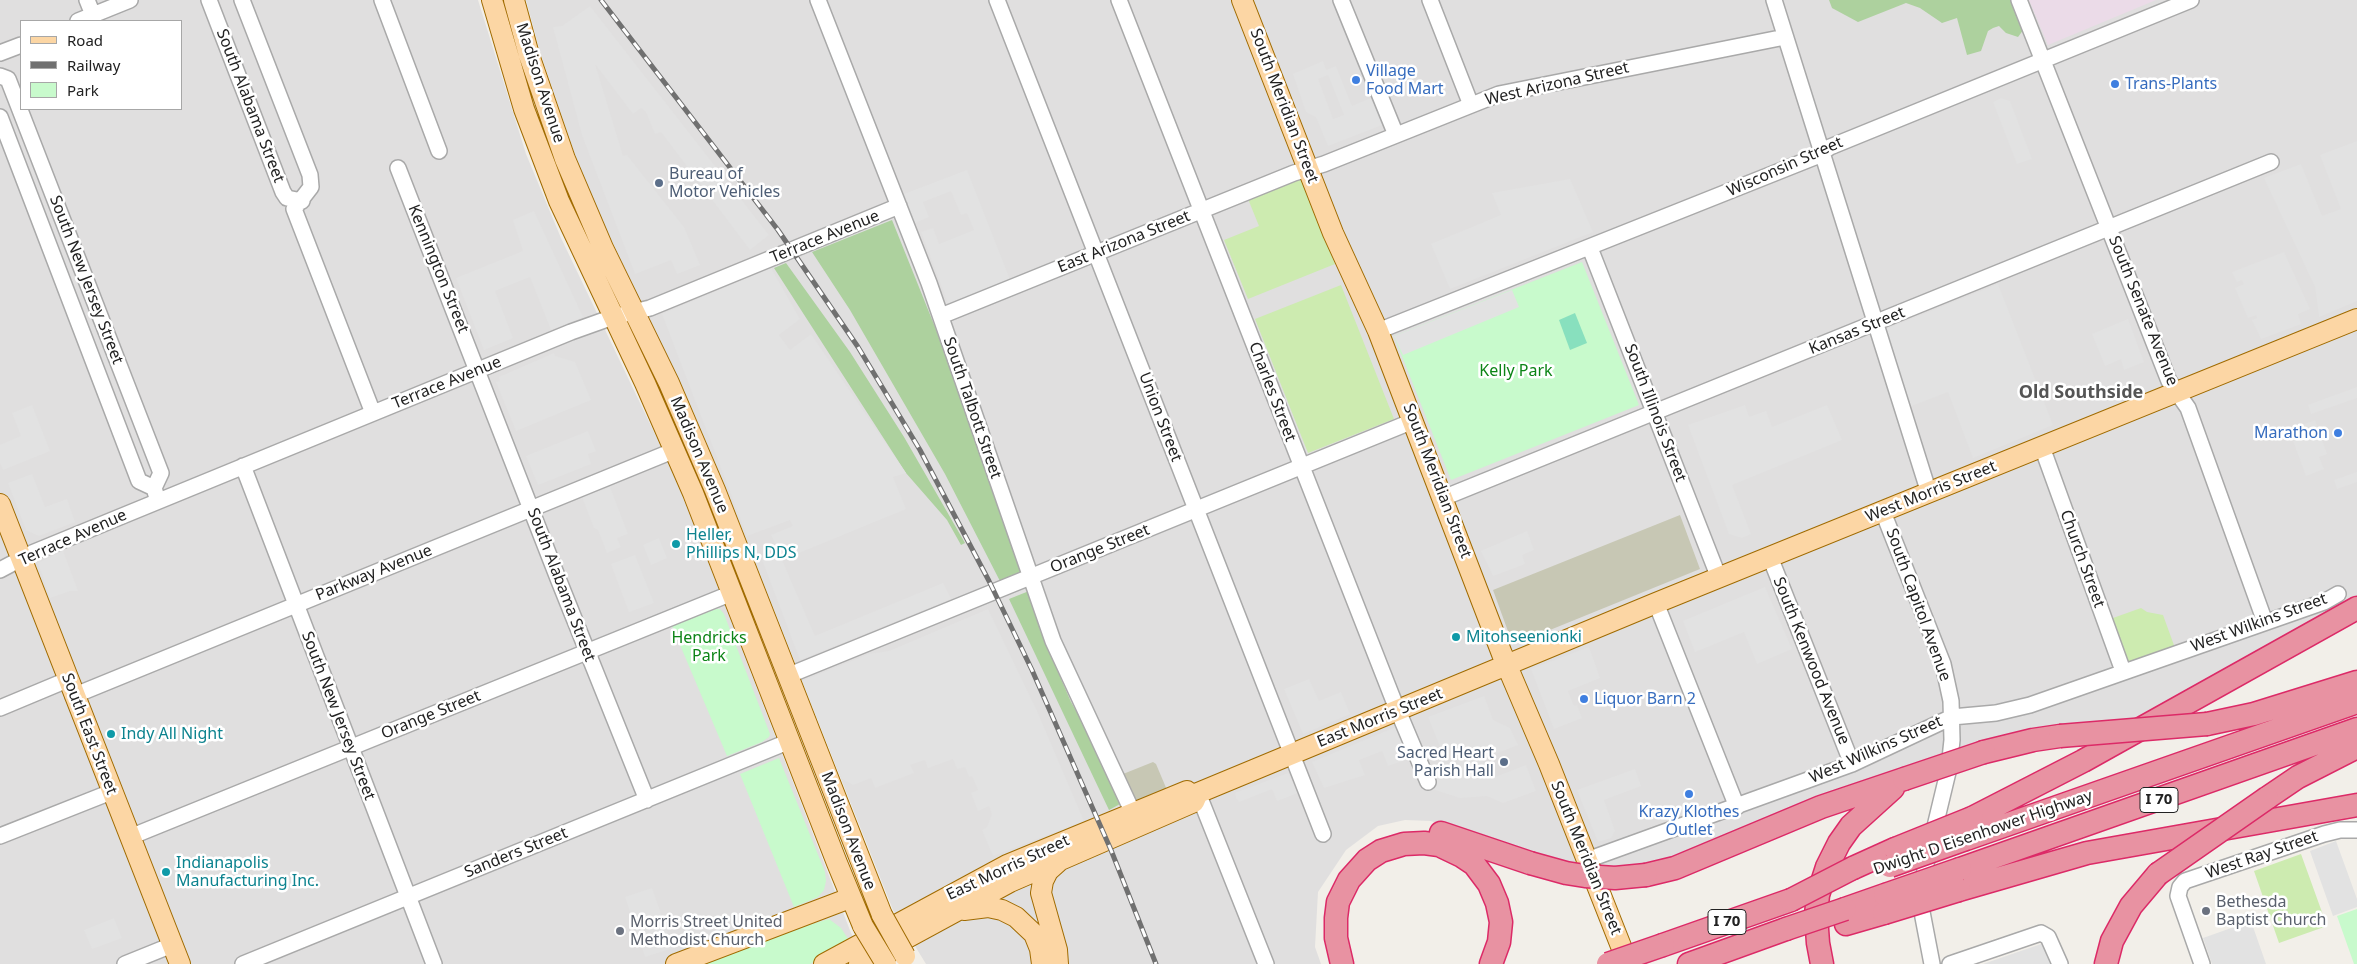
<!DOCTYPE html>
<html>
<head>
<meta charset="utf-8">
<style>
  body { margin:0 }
  #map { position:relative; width:2357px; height:964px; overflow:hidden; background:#f2efe9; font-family:"Noto Sans",sans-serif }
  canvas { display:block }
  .legend { position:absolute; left:20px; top:20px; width:162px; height:90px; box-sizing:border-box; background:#fff; border:1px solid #a7a7a7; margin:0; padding:6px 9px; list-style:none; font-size:15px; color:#222 }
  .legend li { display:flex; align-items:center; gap:10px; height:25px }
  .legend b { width:25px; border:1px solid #a7a7a7 }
</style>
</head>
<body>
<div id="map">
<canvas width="2357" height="964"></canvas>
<ul class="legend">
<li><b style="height:6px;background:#fcd6a4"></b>Road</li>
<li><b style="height:6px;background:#707070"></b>Railway</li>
<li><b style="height:14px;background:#c8facc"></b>Park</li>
</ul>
</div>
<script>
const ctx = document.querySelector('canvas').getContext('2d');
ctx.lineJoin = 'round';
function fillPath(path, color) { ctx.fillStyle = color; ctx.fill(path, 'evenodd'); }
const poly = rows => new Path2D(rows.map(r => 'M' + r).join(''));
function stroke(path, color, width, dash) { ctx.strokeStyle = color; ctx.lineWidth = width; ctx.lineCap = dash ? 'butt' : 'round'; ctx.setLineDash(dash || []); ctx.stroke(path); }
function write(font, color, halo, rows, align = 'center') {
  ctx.font = font + ' "Noto Sans",sans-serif'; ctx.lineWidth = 5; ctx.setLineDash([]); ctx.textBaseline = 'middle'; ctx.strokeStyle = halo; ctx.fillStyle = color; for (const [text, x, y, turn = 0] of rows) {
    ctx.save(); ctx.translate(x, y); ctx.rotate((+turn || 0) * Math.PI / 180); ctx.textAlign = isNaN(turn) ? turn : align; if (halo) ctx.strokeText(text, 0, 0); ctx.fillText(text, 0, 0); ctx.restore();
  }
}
const residential = poly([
  [0,0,478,0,526,154,561,238,664,453,693,522,851,933,870,964,0,964],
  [21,21,181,21,181,109,21,109],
  [526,0,2357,0,2357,600,2146,721,2111,723,1659,865,1611,872,1560,864,1431,821,1405,820,1378,826,1346,850,1318,892,1315,947,1321,964,926,964,893,910,725,486,692,409,599,214,576,158,540,52]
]);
const industrial = poly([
  [2029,0,2156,0,2048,45]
]);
const construction = poly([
  [1680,515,1700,569,1513,645,1493,590],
  [1153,762,1156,764,1167,790,1137,801,1134,799,1123,774]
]);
const grass = poly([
  [1300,178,1335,264,1248,299,1224,240,1259,226,1248,199],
  [1341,285,1394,419,1308,453,1255,319],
  [2141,608,2147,612,2163,615,2175,648,2129,664,2113,618],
  [2301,854,2327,926,2279,943,2254,871]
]);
const forest = poly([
  [1829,0,2012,0,2024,29,2018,37,2006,33,1999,26,1993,28,1988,31,1981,51,1967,55,1957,18,1942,23,1920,8,1906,3,1858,22,1832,8],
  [892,220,935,327,1024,575,1002,585,945,474,850,310,812,252],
  [786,263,850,352,904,437,965,543,961,545,947,520,906,473,774,268],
  [1029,591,1040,630,1071,702,1093,740,1122,803,1109,810,1009,599]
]);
const park = poly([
  [1582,262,1639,405,1451,480,1394,336],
  [716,609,720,609,724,614,770,734,769,737,762,742,727,756,672,626],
  [779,758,825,872,826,881,824,890,818,897,794,907,740,774],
  [2357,909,2357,964,2354,964,2337,916],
  [829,919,841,928,850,942,810,964,696,964,772,936]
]);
const pitch = poly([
  [1575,313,1587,343,1570,350,1559,320]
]);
const parking = poly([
  [590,6,769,235,750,250,661,132,655,134,646,112,641,108,633,114,595,64,623,156,627,155,684,227,700,265,677,274,671,260,635,274,582,135,553,27,562,26],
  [1323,61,1326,70,1336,66,1352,106,1371,98,1382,125,1328,146,1316,117,1306,112,1293,74],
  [1328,75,1344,115,1333,119,1318,79],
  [2001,98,2010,101,2032,159,2017,164,1993,102],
  [2357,141,2357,301,2319,317,2315,287,2264,178,2301,164,2322,216,2341,209,2320,155],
  [967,170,1011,282,949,306,921,232,933,228,939,244,974,230,967,213,961,215,951,191,923,202,929,217,915,223,904,194],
  [1570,179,1593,232,1450,289,1431,244,1501,215,1492,193],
  [534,211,583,317,551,330,530,277,495,291,513,338,484,350,456,278,523,251,513,220],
  [2284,252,2310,309,2298,314,2301,324,2261,339,2252,320,2257,318,2256,315,2248,318,2235,288,2244,284,2242,280,2237,282,2232,272],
  [771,268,800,319,779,335,790,350,811,334,906,473,893,477,906,509,782,560,815,636,943,583,951,599,800,660,761,557,778,550,771,535,793,526,790,520,747,536,662,314],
  [1998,284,2053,425,1973,458,1948,392,1909,407,1886,329],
  [1512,290,1519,307,1403,355,1394,336],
  [2128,319,2144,362,2124,370,2121,359,2105,366,2092,334],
  [554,353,555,356,575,362,591,400,516,431,496,382,500,381,499,377],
  [2357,387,2357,398,2311,414,2308,405],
  [32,405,50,451,3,470,0,463,0,445,21,436,12,413],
  [1745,405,1749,417,1766,411,1772,427,1827,405,1842,440,1732,485,1751,534,1742,538,1729,534,1688,425],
  [2315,420,2327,454,2319,457,2324,469,2306,476,2289,430],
  [588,431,596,451,588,454,591,464,538,485,526,456],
  [2357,472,2357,482,2337,489,2334,480],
  [32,474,45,507,67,499,75,522,39,536,26,530,8,483],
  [610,487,628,534,617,538,621,547,607,553,598,530,594,528,582,497],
  [1527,531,1534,550,1522,555,1525,564,1493,576,1481,551],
  [659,538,667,558,651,565,643,545],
  [63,551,78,591,70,591,50,598,38,563],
  [635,555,654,603,629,612,611,564],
  [1765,587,1792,649,1757,664,1744,632,1695,652,1683,621],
  [988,609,1037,711,1084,821,993,856,982,830,987,827,992,814,989,806,978,811,971,793,978,790,972,776,969,777,965,767,957,769,953,759,928,768,925,760,910,765,914,773,875,788,871,778,853,785,842,779,802,681,869,654,889,651],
  [1589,647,1600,678,1568,691,1574,706,1577,705,1582,718,1554,729,1531,669],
  [1309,679,1319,701,1341,692,1350,714,1303,734,1284,689],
  [1484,696,1493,720,1510,728,1518,745,1482,759,1490,779,1526,765,1536,791,1503,803,1487,796,1460,798,1432,789,1433,776,1459,766,1452,749,1442,752,1428,717],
  [1396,727,1409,759,1388,766,1382,751,1359,760,1365,775,1324,788,1312,762],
  [1635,769,1641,786,1604,800,1615,831,1611,838,1598,842,1577,790],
  [1288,773,1298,793,1277,801,1272,789,1239,802,1236,798,1235,793],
  [2336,841,2357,899,2357,907,2333,916,2310,851],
  [652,888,673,948,645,957,625,897],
  [114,918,122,938,92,949,84,930],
  [2251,921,2266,964,2212,964,2203,938],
  [2044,943,2052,964,1983,964]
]);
const minor = poly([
  [87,0,93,15],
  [209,0,283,192,287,198,302,201],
  [242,0,310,175,311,187,294,209,373,413],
  [382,0,439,151],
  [818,0,929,283,1053,641,1133,813],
  [997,0,1323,834],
  [1119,0,1393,699,1428,782],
  [1341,0,1396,135],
  [1430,0,1471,105],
  [1774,0,1929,493],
  [2019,0,2169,381,2188,408,2265,622],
  [78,21,130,0],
  [0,53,21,45],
  [0,76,8,79,161,473,154,488],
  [0,117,139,481,154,488,157,498],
  [398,168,559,581,647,800],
  [1590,248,1719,578],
  [941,316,1294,173,1324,164,1499,94,1785,37],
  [1378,331,1815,157,1830,147,2191,0],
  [2042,447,2123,671],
  [243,466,434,964],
  [1443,498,2271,162],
  [1883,512,1943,664,1951,701,1952,740,1949,768,1925,868,1922,912,1932,964],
  [1770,557,1852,764],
  [0,570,32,553,571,332,613,317,650,308,899,206],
  [1656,603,1737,807],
  [787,676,1413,421],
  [73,696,675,450],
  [0,708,67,680],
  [1198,793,1266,964],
  [0,836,111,792],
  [130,837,732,593],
  [1587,860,1852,764,1952,717,1996,713,2030,705,2324,602,2338,594],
  [125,964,172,945],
  [243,964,790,741],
  [1950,964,2041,933,2048,937,2060,964],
  [2202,964,2178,896,2180,887,2185,881,2324,834,2340,830,2357,830]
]);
const major = poly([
  [492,0,524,109,559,201,645,383,693,493,837,863,863,926],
  [514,0,529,55,565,159,603,248,669,383,715,490,882,915],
  [1242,0,1333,233,1378,331,1502,654,1549,764,1628,964],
  [0,504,180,964],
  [1058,862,1048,871,1043,881,1041,893,1057,950,1058,964],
  [964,910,988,907,1002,910,1016,917,1034,934,1040,949,1042,964],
  [676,964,850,898],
  [824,964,1007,865,1187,791],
  [859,964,1010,882,1194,802,1198,793,1656,603,2357,319]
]);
const highway = poly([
  [2207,724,2254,714,2357,682],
  [1984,752,2033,740,2060,736],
  [2267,798,2298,777,2357,747],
  [1972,818,2083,761,2357,608],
  [1441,833,1530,863],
  [1966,839,2357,702],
  [1853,868,1895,849],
  [1960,869,2357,729],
  [1646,875,1675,868,1821,807,1904,779],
  [1959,890,2087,853,2357,805],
  [1845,909,1885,895],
  [1846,924,1884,913],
  [1663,945,1791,900],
  [1342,964,1336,938,1336,918,1338,902,1349,880,1367,860,1381,851,1404,844,1424,843,1439,845,1462,856,1474,864,1489,884,1497,903,1501,922,1499,942,1491,964],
  [1689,964,1786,929],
  [1822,964,1818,943,1816,915,1818,895,1827,867,1839,843,1851,826,1893,788],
  [2106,964,2112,941,2131,906,2158,874]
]);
const rail = poly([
  [601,0,778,230,858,347,920,450,989,581,1032,670,1111,850,1156,964]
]);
const majorBridge = poly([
  [882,915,905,956],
  [863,926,886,964]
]);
const highwayBridge = poly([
  [2060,736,2207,724],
  [1904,779,1984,752],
  [1895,849,1972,818],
  [1530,863,1566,873,1585,876,1615,878,1646,875],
  [1890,866,1966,839],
  [2158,874,2267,798],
  [1885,895,1960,869],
  [1791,900,1853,868],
  [1884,913,1959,890],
  [1786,929,1845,909],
  [1608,964,1663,945]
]);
const markers = [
  [1356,80,5,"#3f7fe0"],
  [2115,84,5,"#3f7fe0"],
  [659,183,5,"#5c6f8a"],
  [2338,433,5,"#3f7fe0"],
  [676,544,5,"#0f9aa8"],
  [1456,637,5,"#0f9aa8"],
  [1584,699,5,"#3f7fe0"],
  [111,734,5,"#0f9aa8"],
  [1504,762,5,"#5c6f8a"],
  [1689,794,5,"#3f7fe0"],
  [166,872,5,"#0f9aa8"],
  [2206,911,5,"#6b7280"],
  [620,931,5,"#6b7280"]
];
const shields = [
  [2159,800,38],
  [1727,922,38]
];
const shieldNames = [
  ["I 70",2159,800],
  ["I 70",1727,922]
];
const shopNames = [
  ["Village",1366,71],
  ["Food Mart",1366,89],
  ["Trans-Plants",2125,84],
  ["Marathon",2328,433,"right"],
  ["Liquor Barn 2",1594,699],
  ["Krazy Klothes",1689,812,"center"],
  ["Outlet",1689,830,"center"]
];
const streetNames = [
  ["Madison Avenue",540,83,72],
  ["West Arizona Street",1557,84,-13],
  ["South Alabama Street",250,106,69],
  ["South Meridian Street",1284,106,69],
  ["Wisconsin Street",1785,167,-24],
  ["Terrace Avenue",825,237,-22],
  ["East Arizona Street",1124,242,-22],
  ["Kennington Street",438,269,68],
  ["South New Jersey Street",86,280,69],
  ["South Senate Avenue",2143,311,68],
  ["Kansas Street",1857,331,-22],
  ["Terrace Avenue",447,383,-22],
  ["Charles Street",1272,392,69],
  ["South Talbott Street",972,408,71],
  ["South Illinois Street",1655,413,69],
  ["Union Street",1160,417,69],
  ["Madison Avenue",699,455,67],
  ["South Meridian Street",1437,481,69],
  ["West Morris Street",1931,492,-22],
  ["Terrace Avenue",73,538,-24],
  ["Orange Street",1100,549,-22],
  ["Church Street",2082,559,70],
  ["Parkway Avenue",374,573,-22],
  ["South Alabama Street",561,585,69],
  ["South Capitol Avenue",1918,605,70],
  ["West Wilkins Street",2259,623,-20],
  ["South Kenwood Avenue",1811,661,68],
  ["Orange Street",431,715,-22],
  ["South New Jersey Street",338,716,69],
  ["East Morris Street",1380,718,-22],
  ["South East Street",89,734,69],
  ["West Wilkins Street",1876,750,-24],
  ["Madison Avenue",848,831,69],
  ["Dwight D Eisenhower Highway",1983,833,-19],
  ["Sanders Street",516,853,-22],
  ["West Ray Street",2262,855,-19],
  ["South Meridian Street",1586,858,68],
  ["East Morris Street",1008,868,-25]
];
const serviceNames = [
  ["Bureau of",669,174],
  ["Motor Vehicles",669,192],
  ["Sacred Heart",1494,753,"right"],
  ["Parish Hall",1494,771,"right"]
];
const parkNames = [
  ["Kelly Park",1516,371],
  ["Hendricks",709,638],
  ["Park",709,656]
];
const cultureNames = [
  ["Heller,",686,535],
  ["Phillips N, DDS",686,553],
  ["Mitohseenionki",1466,637],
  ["Indy All Night",121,734],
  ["Indianapolis",176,863],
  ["Manufacturing Inc.",176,881]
];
const worshipNames = [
  ["Bethesda",2216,902],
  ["Baptist Church",2216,920],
  ["Morris Street United",630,922],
  ["Methodist Church",630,940]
];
const neighbourhoodNames = [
  ["Old Southside",2081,393]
];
fillPath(residential, '#e0dfdf');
fillPath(industrial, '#ebdbe8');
fillPath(construction, '#c7c7b4');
fillPath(grass, '#cdebb0');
fillPath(forest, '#add19e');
fillPath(park, '#c8facc');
fillPath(pitch, '#88e0be');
fillPath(parking, '#e2e2e2');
stroke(minor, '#a9a9a9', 18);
stroke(major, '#a06b00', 22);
stroke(highway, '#dc2a67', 25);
stroke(minor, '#fff', 15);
stroke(major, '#fcd6a4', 20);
stroke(highway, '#e892a2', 22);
stroke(rail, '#707070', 5);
stroke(rail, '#fff', 3, [9]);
stroke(majorBridge, '#a06b00', 22, []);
stroke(highwayBridge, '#dc2a67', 25, []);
stroke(majorBridge, '#fcd6a4', 20);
stroke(highwayBridge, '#e892a2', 22);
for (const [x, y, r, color] of markers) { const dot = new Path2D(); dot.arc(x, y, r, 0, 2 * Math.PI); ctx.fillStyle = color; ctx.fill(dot); stroke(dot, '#fff', 2); }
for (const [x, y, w] of shields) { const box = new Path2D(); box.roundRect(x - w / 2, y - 12.5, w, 25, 4); ctx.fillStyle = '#fff'; ctx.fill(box); stroke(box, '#222', 1); }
write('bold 15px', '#222', null, shieldNames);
write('16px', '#366cbe', '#fff', shopNames, 'left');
write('16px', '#222', '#fff', streetNames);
write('16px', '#4e5e75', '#fff', serviceNames, 'left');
write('16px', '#0c8416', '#fff', parkNames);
write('16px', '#0d838f', '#fff', cultureNames, 'left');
write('16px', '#5b616d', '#fff', worshipNames, 'left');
write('bold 18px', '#555', '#fff', neighbourhoodNames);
</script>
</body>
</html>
